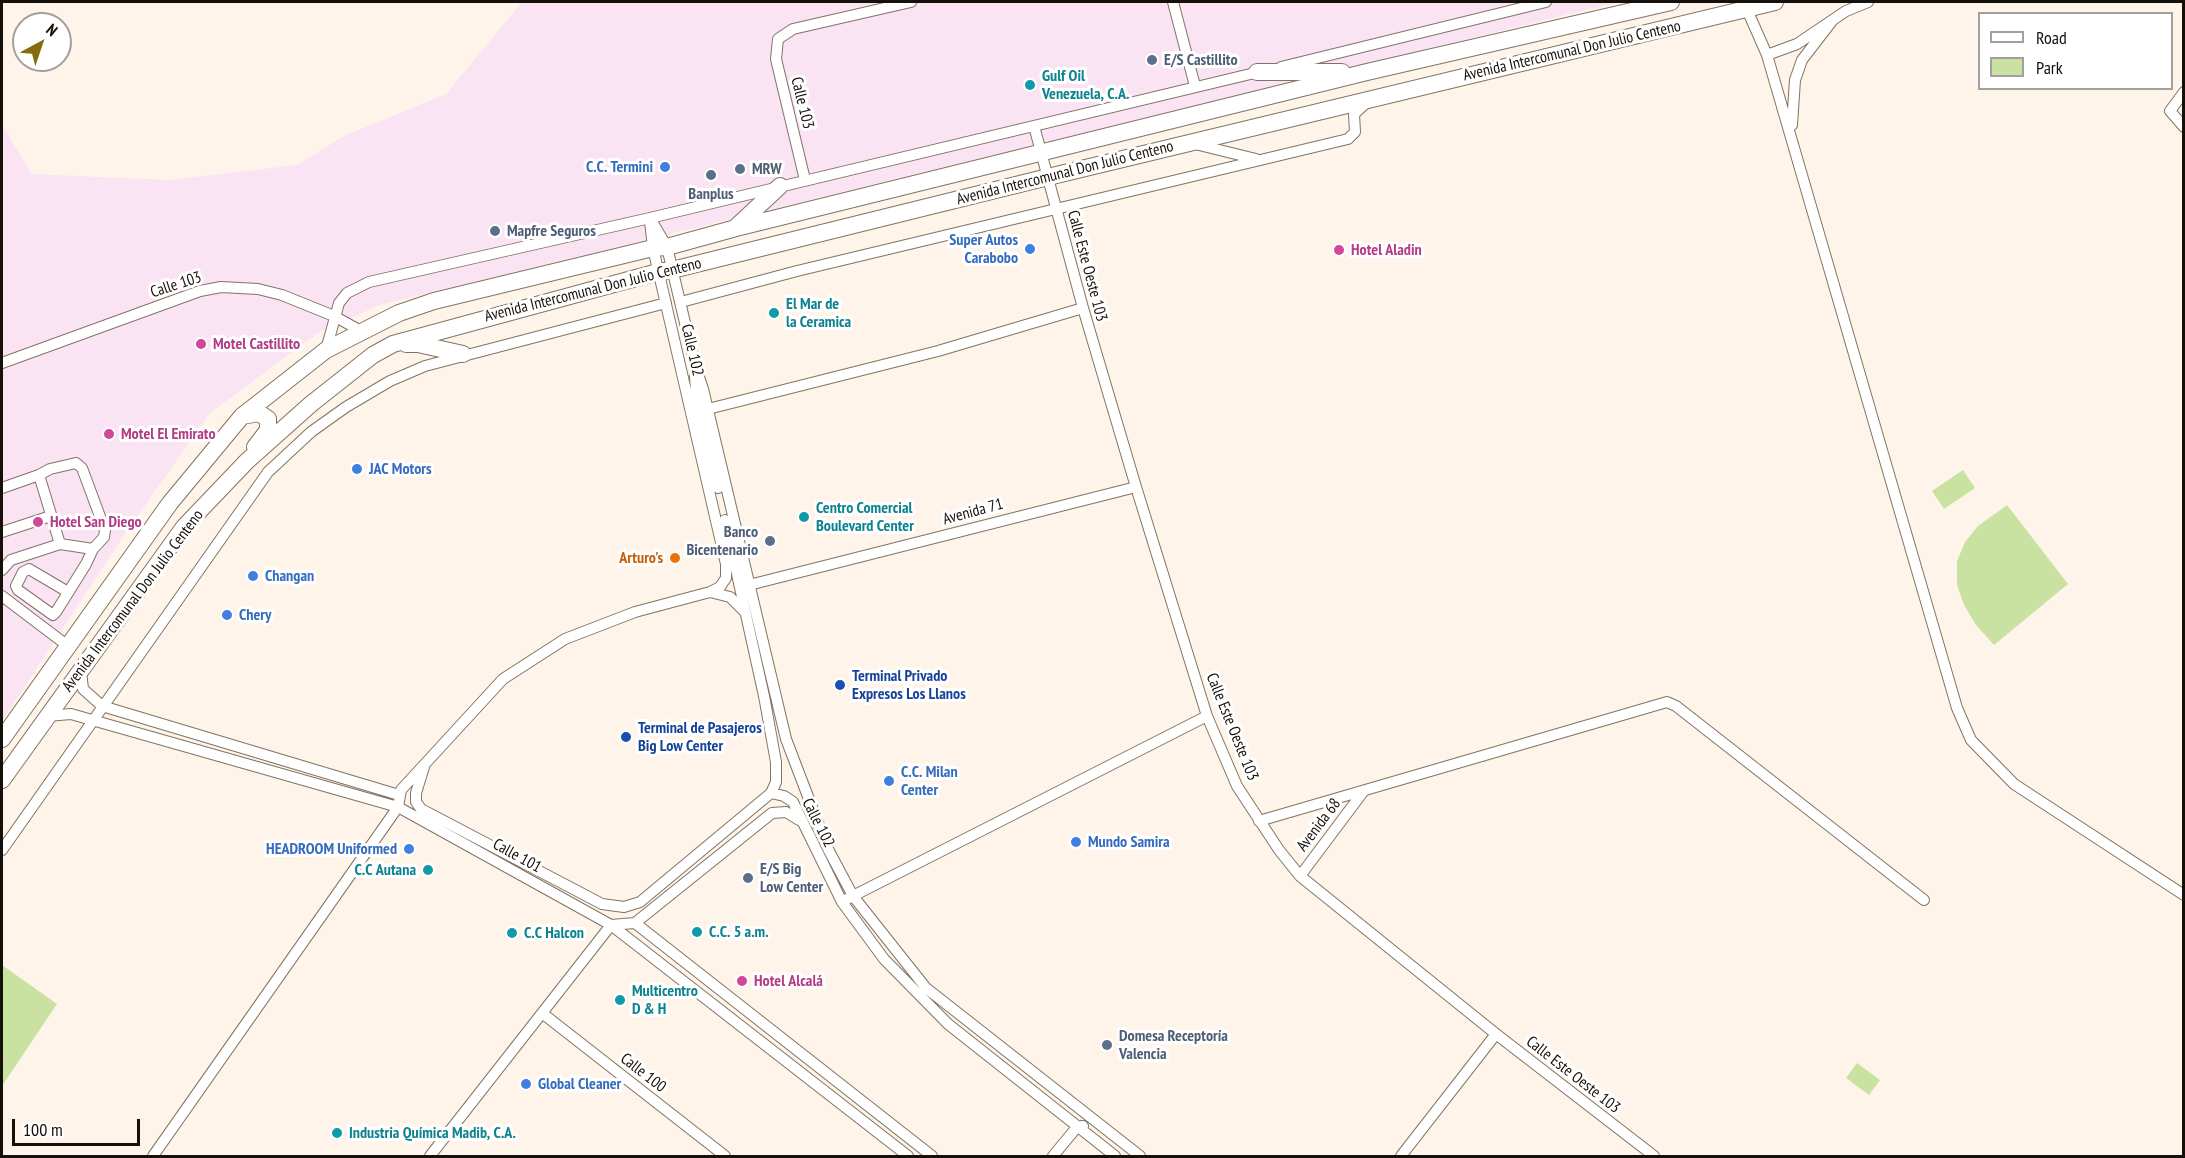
<!DOCTYPE html>
<html>
<head>
<meta charset="utf-8">
<style>
  body { margin:0 }
  #map { position:relative; width:2185px; height:1158px; overflow:hidden; background:#fff4e9; font-family:"PT Sans Narrow",sans-serif }
  canvas { display:block }
  .frame { position:absolute; inset:0; border:3px solid #16100a; pointer-events:none }
  .legend { position:absolute; left:1978px; top:12px; width:195px; height:78px; box-sizing:border-box; background:#fff; border:2px solid #a29f9d; margin:0; padding:8px 10px; list-style:none; font-size:18px; color:#16100a }
  .legend li { display:flex; align-items:center; gap:12px; height:30px }
  .legend b { width:30px; border:2px solid #a29f9d }
  .north { position:absolute; left:12px; top:12px; width:60px; height:60px; box-sizing:border-box; background:#fff; border:2px solid #a29f9d; border-radius:50%; rotate:40deg; font-size:16px; font-weight:700; line-height:24px; text-align:center; color:#16100a }
  .north::after { content:''; display:block; margin:auto; width:21px; height:27px; background:#856d0b; clip-path:polygon(50% 0,100% 100%,50% 72%,0 100%) }
  .scale { position:absolute; left:12px; top:1119px; width:128px; height:27px; box-sizing:border-box; border:3px solid #16100a; border-top:0; padding-left:8px; font-size:18px; line-height:21px; white-space:nowrap; color:#16100a; -webkit-text-stroke:4px #fff; paint-order:stroke }
</style>
</head>
<body>
<div id="map">
<canvas width="2185" height="1158"></canvas>
<div class="frame"></div>
<ul class="legend">
<li><b style="height:8px;background:#fff"></b>Road</li>
<li><b style="height:16px;background:#c9e2a1"></b>Park</li>
</ul>
<div class="north">N</div>
<div class="scale">100 m</div>
</div>
<script>
const ctx = document.querySelector('canvas').getContext('2d');
ctx.lineJoin = 'round';
function fillPath(path, color) { ctx.fillStyle = color; ctx.fill(path, 'evenodd'); }
const poly = rows => new Path2D(rows.map(r => 'M' + r).join(''));
function stroke(path, color, width, dash) { ctx.strokeStyle = color; ctx.lineWidth = width; ctx.lineCap = dash ? 'butt' : 'round'; ctx.setLineDash(dash || []); ctx.stroke(path); }
function write(font, color, halo, rows, align = 'center') {
  ctx.font = font + ' "PT Sans Narrow",sans-serif'; ctx.lineWidth = 6; ctx.setLineDash([]); ctx.textBaseline = 'middle'; ctx.strokeStyle = halo; ctx.fillStyle = color; for (const [text, x, y, turn = 0] of rows) {
    ctx.save(); ctx.translate(x, y); ctx.rotate((+turn || 0) * Math.PI / 180); ctx.textAlign = isNaN(turn) ? turn : align; if (halo) ctx.strokeText(text, 0, 0); ctx.fillText(text, 0, 0); ctx.restore();
  }
}
const industrial = poly([
  [522,2,1619,2,380,305,321,331,210,413,123,537,2,721,2,125,32,174,168,180,297,165,344,136,446,94]
]);
const green = poly([
  [1963,470,1975,488,1944,509,1932,491],
  [2007,505,2068,584,1994,645,1976,625,1964,605,1957,585,1957,561,1965,542,1978,526],
  [2,965,57,1004,2,1086],
  [1857,1063,1880,1080,1869,1095,1846,1078]
]);
const minor = poly([
  [1173,2,1195,86],
  [1745,5,1767,55,1957,708,1971,740,2014,784,2184,895],
  [1767,55,1797,44,1846,11,1868,2],
  [1281,67,1546,2],
  [2184,92,2170,111,2184,127],
  [1792,125,1795,80,1802,60,1832,21],
  [1034,126,1083,308,1136,487,1207,716,1237,786,1279,850,1300,876,1496,1034,1654,1156],
  [1195,144,1256,159],
  [805,180,776,59,778,39,793,29,911,2],
  [650,218,667,247,695,365,703,389,786,739,828,849,853,896,926,988,1140,1156],
  [650,221,653,248,726,564,726,578,720,587,710,592],
  [681,302,797,271,1348,139,1355,132,1354,114,1367,102],
  [326,350,339,303,347,293,369,282,650,218,1263,71],
  [2,363,200,291,221,287,258,289,282,295,334,316,361,331],
  [695,377,696,392,718,488],
  [708,409,938,351,1083,308],
  [2,488,39,475],
  [2,532,51,516],
  [60,544,39,475,50,469,76,463,82,468,105,530,104,537,93,549],
  [2,570,11,560,60,544,93,549,86,564,56,612,53,615,18,590,16,586,23,572,29,569,68,592],
  [749,585,1136,487],
  [2,596,68,646],
  [81,671,83,689,102,706,399,795],
  [47,716,71,714,398,807,611,925,908,1156],
  [424,767,416,793,416,802,421,809,602,904,624,907,640,902,771,793,776,782,776,762,764,696,725,520],
  [771,793,784,796,793,802,842,902,884,959,948,1024,1115,1156],
  [1259,821,1667,702,1676,706,1924,900],
  [2,850,268,472,311,432,346,407,390,381,425,366,666,303],
  [1300,876,1363,792],
  [847,899,1207,716],
  [635,923,932,1156],
  [542,1013,725,1156],
  [153,1156,398,807,401,790,503,679,565,639,635,612,710,592,730,597,745,612],
  [430,1156,611,925,635,923,772,813,786,812,799,820],
  [1053,1156,1077,1127,1083,1126],
  [1401,1156,1496,1034]
]);
const primary = poly([
  [1257,72,1342,72],
  [737,226,780,186],
  [406,344,418,344,463,354],
  [242,416,259,413,268,419,268,430,255,447],
  [2,739,170,503,242,416,326,350,399,313,434,301,653,248,667,247,736,228,1367,72,1671,2],
  [2,780,184,527,247,461,311,404,373,355,393,344,658,272,672,270,1048,177,1775,2]
]);
const markers = [
  [1152,60,6,"#5c6f8a"],
  [1030,85,6,"#0f9aa8"],
  [665,167,6,"#3f7fe0"],
  [740,169,6,"#5c6f8a"],
  [711,175,6,"#5c6f8a"],
  [495,231,6,"#5c6f8a"],
  [1030,249,6,"#3f7fe0"],
  [1339,250,6,"#d1479c"],
  [774,313,6,"#0f9aa8"],
  [201,344,6,"#d1479c"],
  [109,434,6,"#d1479c"],
  [357,469,6,"#3f7fe0"],
  [804,517,6,"#0f9aa8"],
  [38,522,6,"#d1479c"],
  [770,541,6,"#5c6f8a"],
  [675,558,6,"#e8710a"],
  [253,576,6,"#3f7fe0"],
  [227,615,6,"#3f7fe0"],
  [840,685,6,"#1a4fb4"],
  [626,737,6,"#1a4fb4"],
  [889,781,6,"#3f7fe0"],
  [1076,842,6,"#3f7fe0"],
  [409,849,6,"#3f7fe0"],
  [428,870,6,"#0f9aa8"],
  [748,878,6,"#5c6f8a"],
  [697,932,6,"#0f9aa8"],
  [512,933,6,"#0f9aa8"],
  [742,981,6,"#d1479c"],
  [620,1000,6,"#0f9aa8"],
  [1107,1045,6,"#5c6f8a"],
  [526,1084,6,"#3f7fe0"],
  [337,1133,6,"#0f9aa8"]
];
const streetNames = [
  ["Avenida Intercomunal Don Julio Centeno",1572,51,-13],
  ["Calle 103",802,103,76],
  ["Avenida Intercomunal Don Julio Centeno",1065,173,-14],
  ["Calle Este Oeste 103",1087,266,75],
  ["Calle 103",176,285,-18],
  ["Avenida Intercomunal Don Julio Centeno",593,290,-14],
  ["Calle 102",692,350,77],
  ["Avenida 71",973,512,-15],
  ["Avenida Intercomunal Don Julio Centeno",133,601,-53],
  ["Calle Este Oeste 103",1232,727,68],
  ["Calle 102",818,823,63],
  ["Avenida 68",1319,825,-53],
  ["Calle 101",517,856,29],
  ["Calle 100",643,1073,38],
  ["Calle Este Oeste 103",1573,1075,38]
];
const serviceNames = [
  ["E/S Castillito",1164,60],
  ["MRW",752,169],
  ["Banplus",711,194,"center"],
  ["Mapfre Seguros",507,231],
  ["Banco",758,532,"right"],
  ["Bicentenario",758,550,"right"],
  ["E/S Big",760,869],
  ["Low Center",760,887],
  ["Domesa Receptoría",1119,1036],
  ["Valencia",1119,1054]
];
const cultureNames = [
  ["Gulf Oil",1042,76],
  ["Venezuela, C.A.",1042,94],
  ["El Mar de",786,304],
  ["la Ceramica",786,322],
  ["Centro Comercial",816,508],
  ["Boulevard Center",816,526],
  ["C.C Autana",416,870,"right"],
  ["C.C. 5 a.m.",709,932],
  ["C.C Halcon",524,933],
  ["Multicentro",632,991],
  ["D & H",632,1009],
  ["Industria Química Madib, C.A.",349,1133]
];
const shopNames = [
  ["C.C. Termini",653,167,"right"],
  ["Super Autos",1018,240,"right"],
  ["Carabobo",1018,258,"right"],
  ["JAC Motors",369,469],
  ["Changan",265,576],
  ["Chery",239,615],
  ["C.C. Milan",901,772],
  ["Center",901,790],
  ["Mundo Samira",1088,842],
  ["HEADROOM Uniformed",397,849,"right"],
  ["Global Cleaner",538,1084]
];
const hotelNames = [
  ["Hotel Aladin",1351,250],
  ["Motel Castillito",213,344],
  ["Motel El Emirato",121,434],
  ["Hotel San Diego",50,522],
  ["Hotel Alcalá",754,981]
];
const foodNames = [
  ["Arturo's",663,558]
];
const transitNames = [
  ["Terminal Privado",852,676],
  ["Expresos Los Llanos",852,694],
  ["Terminal de Pasajeros",638,728],
  ["Big Low Center",638,746]
];
fillPath(industrial, '#fae4f3');
fillPath(green, '#c9e2a1');
stroke(minor, '#837363', 12);
stroke(primary, '#837363', 18);
stroke(minor, '#fff', 10);
stroke(primary, '#fff', 16);
for (const [x, y, r, color] of markers) { const dot = new Path2D(); dot.arc(x, y, r, 0, 2 * Math.PI); ctx.fillStyle = color; ctx.fill(dot); stroke(dot, '#fff', 2); }
write('16px', '#16100a', '#fff', streetNames);
write('bold 16px', '#4e5e75', '#fff', serviceNames, 'left');
write('bold 16px', '#0d838f', '#fff', cultureNames, 'left');
write('bold 16px', '#366cbe', '#fff', shopNames, 'left');
write('bold 16px', '#b23c85', '#fff', hotelNames, 'left');
write('bold 16px', '#c56008', '#fff', foodNames, 'right');
write('bold 16px', '#164399', '#fff', transitNames, 'left');
</script>
</body>
</html>
